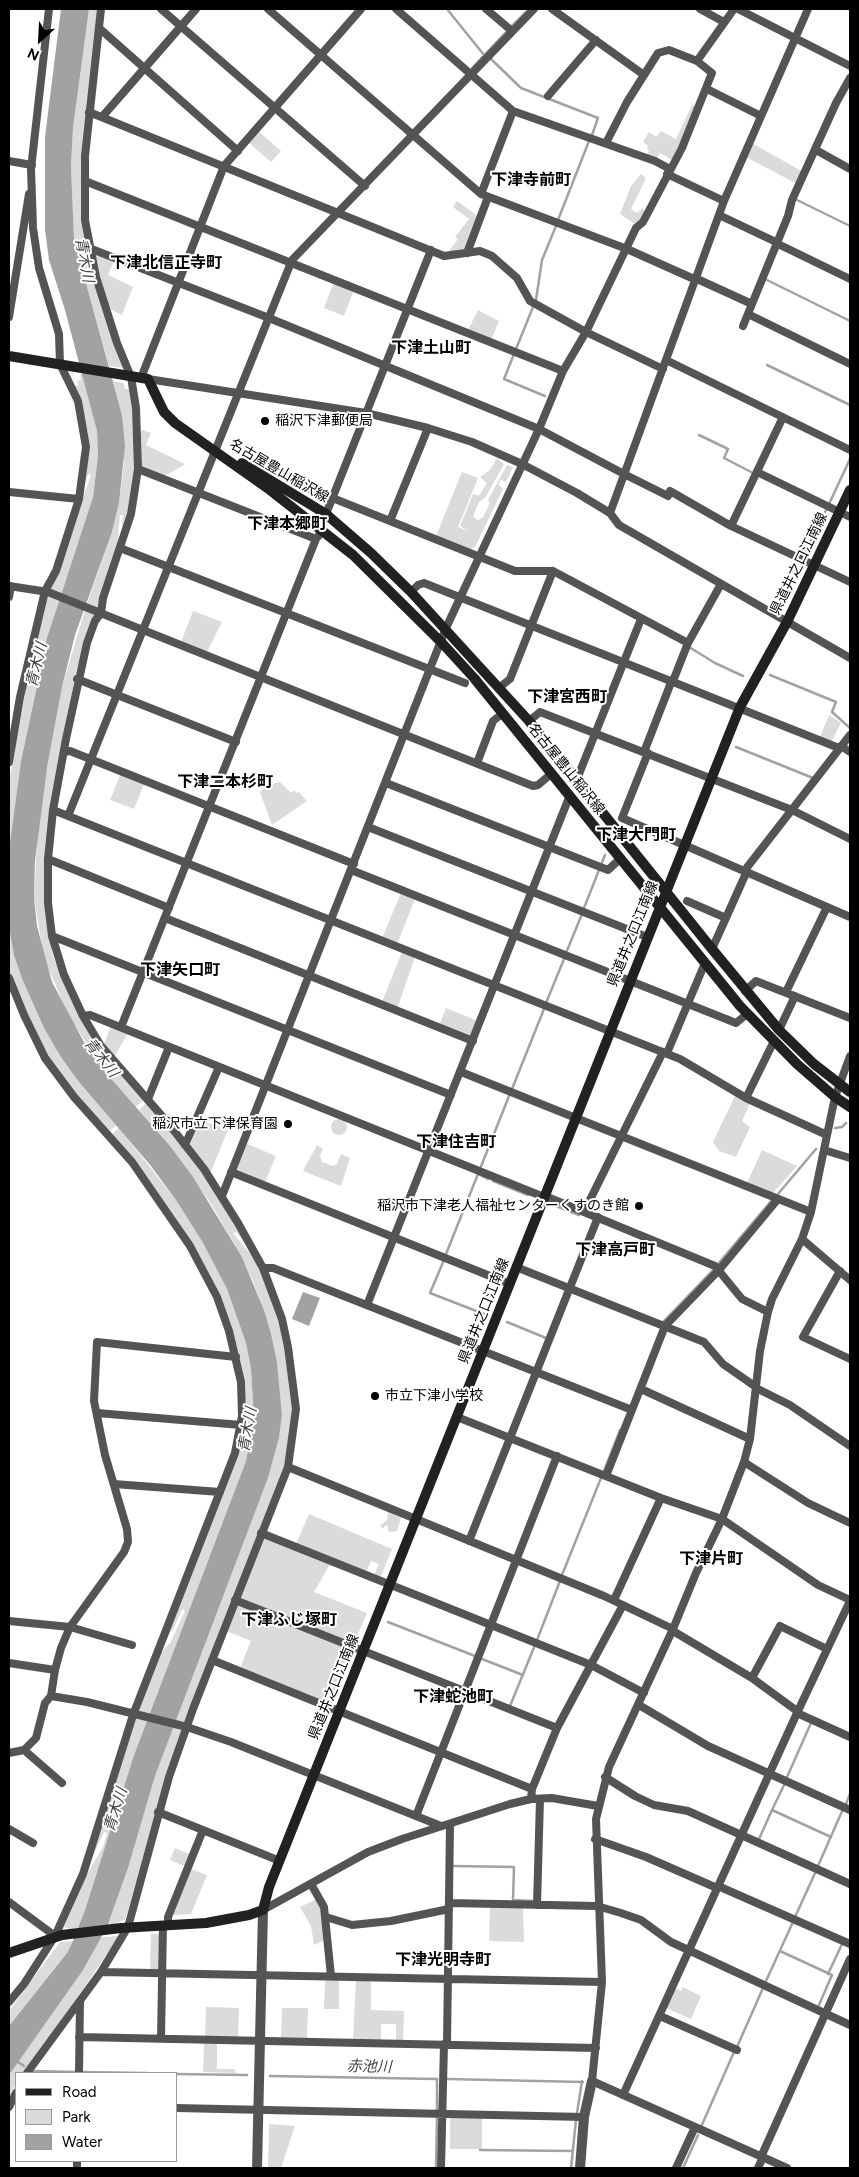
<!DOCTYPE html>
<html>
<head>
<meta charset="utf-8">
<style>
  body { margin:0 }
  #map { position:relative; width:859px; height:2177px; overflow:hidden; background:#fff; font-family:Figtree,sans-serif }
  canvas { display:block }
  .frame { position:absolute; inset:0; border:10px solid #000; pointer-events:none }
  .legend { position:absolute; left:15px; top:2072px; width:162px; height:90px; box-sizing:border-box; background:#fff; border:1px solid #999; margin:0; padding:6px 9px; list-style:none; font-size:15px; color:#000 }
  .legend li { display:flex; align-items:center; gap:10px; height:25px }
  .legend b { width:25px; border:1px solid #999 }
  .north { position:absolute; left:15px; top:15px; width:50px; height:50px; -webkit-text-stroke:4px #fff; paint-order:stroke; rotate:205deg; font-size:14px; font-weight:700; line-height:20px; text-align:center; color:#000 }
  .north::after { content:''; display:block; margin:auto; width:18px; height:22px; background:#000; clip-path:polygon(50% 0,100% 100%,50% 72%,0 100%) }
</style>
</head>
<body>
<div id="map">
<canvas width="859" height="2177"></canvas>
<div class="frame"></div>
<ul class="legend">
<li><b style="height:6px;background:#212121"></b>Road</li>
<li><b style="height:14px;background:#dbdbdb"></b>Park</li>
<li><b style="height:14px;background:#a2a2a2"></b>Water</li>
</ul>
<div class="north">N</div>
</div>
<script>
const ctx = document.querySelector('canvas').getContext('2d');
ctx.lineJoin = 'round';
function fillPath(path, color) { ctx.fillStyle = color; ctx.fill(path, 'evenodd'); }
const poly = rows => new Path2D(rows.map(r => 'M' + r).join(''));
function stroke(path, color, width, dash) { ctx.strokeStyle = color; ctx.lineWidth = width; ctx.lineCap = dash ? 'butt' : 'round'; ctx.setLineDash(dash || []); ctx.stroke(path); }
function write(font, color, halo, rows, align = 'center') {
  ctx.font = font + ' Figtree,"Noto Sans JP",sans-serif'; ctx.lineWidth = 4; ctx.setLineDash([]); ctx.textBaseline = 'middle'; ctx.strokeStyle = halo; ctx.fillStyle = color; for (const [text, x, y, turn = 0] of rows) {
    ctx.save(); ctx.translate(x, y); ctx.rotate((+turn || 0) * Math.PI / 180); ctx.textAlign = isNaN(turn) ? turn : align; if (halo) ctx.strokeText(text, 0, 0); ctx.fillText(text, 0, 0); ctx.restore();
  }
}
const green = poly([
  [89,9,100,9,82,152,87,247,125,368,109,366,74,239,71,166,73,128],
  [692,105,697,107,672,160,660,153,657,159,647,155,649,151,647,149,648,146,643,142,649,132,656,137,661,131,676,139],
  [258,131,281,151,271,162,248,142],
  [752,143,803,172,797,184,746,157],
  [641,174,646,178,631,209,637,213,642,208,646,212,636,225,620,214,631,186],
  [457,201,479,217,464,251,447,254,458,239,455,237,469,219,453,207],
  [96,253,114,261,108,275,133,287,122,315,110,309,93,257],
  [334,282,354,290,344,316,324,308],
  [478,310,499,321,491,340,468,330],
  [80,374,83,375,97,431,98,456,93,497,61,595,50,589,91,475,88,474,82,493,88,447,74,386,78,385,77,381,81,380],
  [113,381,124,383,125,389,130,389,137,454,129,513,121,539,123,515,120,515,117,549,100,609,87,604,112,532,119,503,124,464,122,415],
  [143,430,151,433,146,445,185,464,184,465,163,477,144,469,141,464,140,432],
  [497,458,504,464,485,498,479,502,473,516,476,519,479,520,483,517,490,503,488,500,507,465,513,467,506,482,501,480,498,484,503,489,475,547,470,549,436,536,462,472,478,478,458,527,468,531,460,526,473,494,479,496,487,483,480,477,490,470],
  [48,595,59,600,40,668,21,761,9,850,9,782,28,677],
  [85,610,97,615,84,643,76,671,49,823,49,932,53,956,71,1000,145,1099,136,1107,101,1067,68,1014,44,958,34,898,38,825,47,768,62,687],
  [193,611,222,622,207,652,181,642],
  [829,715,841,723,831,742,820,737],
  [121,773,145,782,134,809,110,800],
  [280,782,291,793,294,790,297,793,299,792,307,801,272,825,260,792,268,785],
  [401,893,415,899,397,944,382,938],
  [9,920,23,981,44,1028,79,1082,116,1125,109,1132,76,1095,48,1056,27,1018,9,971],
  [402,952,415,957,397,1009,382,1002],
  [446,1008,478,1021,472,1037,439,1026],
  [111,1026,128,1033,114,1057,104,1044],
  [735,1096,750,1103,742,1121,750,1127,736,1157,719,1151,713,1142],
  [147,1102,207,1178,250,1250,236,1232,233,1233,257,1262,279,1320,286,1347,293,1408,285,1464,165,1781,125,1920,107,1927,128,1868,155,1776,268,1478,279,1438,282,1415,277,1362,264,1310,253,1281,242,1257,211,1204,170,1146,139,1110],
  '331 1127a8 8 0 1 1 16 0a8 8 0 1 1-16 0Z',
  [199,1120,228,1130,210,1174,190,1146],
  [119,1128,176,1200,203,1243,227,1289,246,1343,251,1369,254,1418,246,1461,134,1755,85,1910,77,1931,64,1927,86,1876,103,1847,107,1833,104,1832,90,1862,135,1718,160,1654,170,1643,185,1611,182,1609,174,1628,166,1638,239,1452,245,1422,243,1381,237,1348,221,1298,193,1245,163,1200,135,1161,111,1135],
  [245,1143,276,1156,265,1182,236,1170,235,1168],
  [317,1145,323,1149,320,1156,322,1162,333,1166,337,1164,341,1154,350,1158,341,1186,303,1171],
  [762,1150,797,1166,772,1194,747,1183],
  [388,1512,401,1518,397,1531,388,1532,388,1526,385,1525,383,1529,380,1526,387,1520],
  [309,1514,392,1549,381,1576,374,1575,379,1564,371,1561,366,1572,296,1544],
  [265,1537,330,1564,314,1592,367,1613,355,1641,352,1643,242,1600,240,1596,261,1540],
  [239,1604,350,1648,352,1652,331,1703,328,1704,240,1668,251,1641,226,1631,236,1606],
  [175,1848,191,1855,186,1867,170,1860],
  [189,1868,207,1875,191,1914,173,1915,171,1913],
  [317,1899,322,1909,325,1940,314,1945,311,1926,300,1907],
  [490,1907,523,1907,524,1942,489,1941],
  [151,1934,161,1934,160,1968,157,1970,150,1970],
  [119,1936,64,2017,22,2073,16,2073,16,2083,9,2099,9,2075,16,2062,47,2021,102,1937],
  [73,1941,67,1953,9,2026,9,2011,60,1942],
  [325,1979,339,1979,339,2009,324,2009],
  [356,1980,371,1980,371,2010,404,2011,403,2041,396,2041,396,2024,381,2024,381,2041,353,2040],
  [683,1987,701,1996,691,2019,666,2008,675,1988,681,1991],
  [206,2007,239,2008,238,2038,205,2037],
  [282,2008,308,2008,307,2039,281,2038],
  [204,2042,217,2042,217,2069,235,2069,235,2073,203,2072],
  [450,2118,482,2118,482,2149,450,2149],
  [269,2124,295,2126,281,2168,268,2167]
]);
const water = poly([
  [61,9,89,9,73,128,71,166,74,239,122,415,125,446,119,503,112,532,75,635,62,687,47,768,35,861,34,898,37,926,52,982,85,1044,101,1067,170,1146,193,1177,242,1257,264,1310,271,1334,277,1362,282,1415,279,1438,268,1478,155,1776,128,1868,107,1927,83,1970,9,2075,9,2026,67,1953,73,1941,85,1910,134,1755,246,1461,254,1418,251,1369,246,1343,227,1289,203,1243,176,1200,151,1166,79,1082,61,1057,44,1028,23,981,14,955,10,932,9,850,21,761,47,638,93,497,98,456,97,431,65,310,49,260,45,230,45,137],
  [303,1292,320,1298,309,1326,292,1319]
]);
const stream = poly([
  [447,9,484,55],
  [511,27,529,9],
  [491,59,521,88,598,118,592,135],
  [472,68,507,31],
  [797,200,850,226],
  [558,220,589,141],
  [765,279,850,321],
  [536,300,542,260,556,226],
  [516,349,533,307],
  [514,354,504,379,545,396],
  [767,365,850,405],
  [699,435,728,449,724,458,753,473],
  [829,504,850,459],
  [805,552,827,508],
  [689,647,715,663,743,676],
  [770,675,836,702,832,712,850,728],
  [736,747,813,778],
  [601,865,605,855],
  [584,908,599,870],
  [566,953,582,914],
  [546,1003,564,959],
  [512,1089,544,1009],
  [835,1128,842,1127,846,1123],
  [480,1169,509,1096],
  [493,1181,528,1195],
  [778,1194,816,1149],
  [556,1206,579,1215],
  [446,1254,478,1174,488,1179],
  [444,1260,430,1293,484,1314],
  [718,1264,772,1200],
  [507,1322,546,1338],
  [663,1322,713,1270],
  [604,1471,620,1430],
  [562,1575,601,1478],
  [388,1622,475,1656],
  [537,1640,560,1581],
  [482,1659,523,1675],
  [510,1706,535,1645],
  [787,1777,811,1723],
  [846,1804,850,1794],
  [772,1810,785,1783],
  [759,1839,772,1810,831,1837],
  [453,1866,514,1867,513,1900,534,1901],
  [818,1866,843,1809],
  [795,1917,816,1871],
  [780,1951,832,1975,819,2005],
  [828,1974,842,1944],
  [766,1981,793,1922],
  [737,2047,763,1988],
  [9,2056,24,2066],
  [33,2071,76,2072],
  [83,2072,146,2073],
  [176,2074,247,2075],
  [270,2076,437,2079,437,2110],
  [447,2079,583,2082],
  [577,2113,582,2081],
  [701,2127,734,2052],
  [480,2150,572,2151],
  [436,2168,437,2117],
  [571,2168,576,2120],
  [683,2168,698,2135]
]);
const minor = poly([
  [161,9,365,186],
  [268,9,481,194,627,249,694,279],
  [396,9,513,111,655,161,670,169],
  [486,9,512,31],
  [552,9,644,75],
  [700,9,724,22],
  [738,9,850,66],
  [99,28,238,151],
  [697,61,734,9],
  [707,89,761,116],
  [548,96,596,40],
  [89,112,444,256,480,251,492,256,517,278,530,301,586,332,663,369],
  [102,117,196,9],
  [816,150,850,169],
  [9,161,32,165],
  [667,174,724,201],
  [85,181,563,371],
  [481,194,513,111],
  [719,215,776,242],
  [776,243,850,279],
  [89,248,269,318,539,429,624,474,668,496,670,491,731,526,850,582],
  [467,253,488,197],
  [695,278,752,304],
  [748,314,850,364],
  [9,317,29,194],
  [743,326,788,216,792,200,836,103,850,78],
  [666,360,850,450],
  [141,378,224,166,361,9],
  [148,379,366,413,428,428,472,442,522,464,577,493,610,513,619,525,850,658],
  [138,469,316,539],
  [757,472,850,517],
  [305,487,515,571,553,571,688,643],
  [9,492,79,499],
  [610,513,724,201,808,9],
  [326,514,431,250],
  [390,521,428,428],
  [731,526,783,417],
  [120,548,465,683],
  [9,586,48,592,533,786,538,785,552,773],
  [411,592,418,585,424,583,839,748],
  [9,597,11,586],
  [77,679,236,742],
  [673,681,688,643,721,584],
  [500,687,510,679,553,571],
  [529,721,540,712,792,810,850,839],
  [841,746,850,752],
  [64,752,70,751,354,864],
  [644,752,672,680],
  [648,753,622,818,850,917],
  [9,762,20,697,45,591,56,571,79,499,86,447,78,401,60,364,59,334,39,268,33,228,31,169,49,9],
  [477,763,493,721,503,713],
  [577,779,641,619],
  [386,783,608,870,621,858],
  [53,810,680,1059,746,1098,827,1135],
  [68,816,292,260,534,9],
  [368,827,647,937],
  [48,859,169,908],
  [351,870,736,1023,747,1014],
  [745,870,850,735],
  [687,901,726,918],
  [165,918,473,1041],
  [52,936,451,1095],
  [712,949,747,871],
  [9,978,24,1015,45,1058,74,1097,132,1162,190,1246,217,1297,229,1331,241,1382,242,1416,235,1453,133,1715,83,1874,55,1936,24,1984,9,2002],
  [745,991,756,981,850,1018],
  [786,992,827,907],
  [83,1016,90,1015,544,1197],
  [121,1027,316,539,323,530],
  [779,1030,795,996],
  [667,1053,705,963],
  [461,1072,811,1212],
  [746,1098,774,1041],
  [148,1099,169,1047],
  [185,1145,219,1067],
  [824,1150,850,1158],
  [231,1172,510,1284],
  [222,1196,446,628,539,429,563,371,586,332,636,228,643,222,682,148,712,73,697,61,669,50,658,53,627,102,606,143],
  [545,1196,715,1266,742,1299,768,1312],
  [584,1212,663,1052],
  [802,1239,850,1280],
  [516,1267,704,1342,723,1364,756,1387],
  [263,1268,273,1268,632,1410],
  [840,1271,803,1337,850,1359],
  [367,1305,570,795],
  [756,1388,790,1405,850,1446],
  [641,1389,750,1439],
  [97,1413,241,1425],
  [457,1417,661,1498,722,1519,818,1585,850,1600],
  [744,1462,808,1503,850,1523],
  [288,1467,416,1519],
  [606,1476,665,1326,719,1270,778,1199],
  [114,1484,220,1492],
  [416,1519,604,1596,673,1629],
  [261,1533,591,1665,644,1693],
  [469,1541,598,1217],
  [235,1600,557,1728,532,1789,531,1799],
  [614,1600,661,1498],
  [9,1621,70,1627,132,1645],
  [673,1631,752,1678,797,1711],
  [212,1660,532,1789],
  [9,1663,55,1670],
  [752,1678,780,1626,827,1649],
  [51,1696,87,1702,187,1727,231,1742,441,1826],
  [639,1705,708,1746,850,1810],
  [797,1713,850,1737],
  [557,1728,623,1605],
  [24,1750,62,1783],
  [9,1753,24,1750,36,1738,45,1703,51,1696,55,1670,61,1648,70,1627,124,1552,128,1542,127,1529,105,1455,94,1401,97,1342,236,1357],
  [605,1777,635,1796,654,1805,688,1811,850,1884],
  [158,1812,280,1861],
  [416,1816,557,1456],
  [9,1829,33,1843],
  [595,1839,646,1857,717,1888],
  [311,1884,324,1907,331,1976],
  [718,1886,850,1944],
  [9,1902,55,1936],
  [449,1903,597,1906,621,1913,641,1920,671,1942,850,2025],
  [537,1905,540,1799],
  [263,1910,368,1852,402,1839,510,1804,531,1799,552,1798,598,1806],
  [326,1917,352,1925,391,1921,449,1909],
  [168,1925,168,1917,203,1830],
  [101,1972,602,1982],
  [660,2016,737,2050],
  [79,2037,596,2048],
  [161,2038,163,1925],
  [447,2044,450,1824],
  [27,2073,101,1972,128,1927,169,1777,193,1709,288,1467,296,1409,288,1347,282,1319,263,1268,238,1223,204,1169,168,1123,101,1046,83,1016,64,975,52,936,48,903,48,859,53,810,66,739,87,643,95,621,101,613,103,598,131,514,138,469,136,408,131,377,117,343,96,277,85,220,85,156,101,9],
  [79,2073,80,2001],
  [623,2095,797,1713,850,1601],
  [9,2107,16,2093],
  [176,2108,584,2117],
  [761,2157,850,1959],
  [77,2168,77,2161],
  [441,2168,444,2044],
  [676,2168,695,2127],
  [758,2168,763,2157],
  [787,2168,592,2081,602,1982,596,1819,609,1767,673,1629,696,1573,722,1519,744,1462,750,1439,760,1351,768,1312,772,1299,802,1239,811,1212,835,1097,850,1056]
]);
const tertiary = poly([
  [257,2168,263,1910],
  [580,2168,584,2117,592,2081]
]);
const secondary = poly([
  [9,356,148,379,164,412,175,423,270,490,353,555,442,643,474,678,740,1006,797,1064,835,1097,850,1107],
  [242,463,326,514,371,553,411,592,529,721,712,949,779,1030,814,1064,850,1092],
  [9,1953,62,1935,121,1928,206,1923,249,1915,263,1910,269,1887,740,707,787,622,850,490]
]);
const markers = [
  [265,421,5,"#000"],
  [288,1124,5,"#000"],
  [639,1206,5,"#000"],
  [375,1396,5,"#000"]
];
const poiNames = [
  ["稲沢下津郵便局",275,421],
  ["稲沢市立下津保育園",278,1124,"right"],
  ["稲沢市下津老人福祉センターくすのき館",629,1206,"right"],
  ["市立下津小学校",385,1396]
];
const streetNames = [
  ["名古屋豊山稲沢線",279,471,30],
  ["県道井之口江南線",799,564,-64],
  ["名古屋豊山稲沢線",566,769,51],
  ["県道井之口江南線",633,934,-68],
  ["県道井之口江南線",484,1311,-68],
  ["県道井之口江南線",334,1687,-68]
];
const waterNames = [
  ["青木川",84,260,80],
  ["青木川",37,665,-76],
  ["青木川",101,1058,52],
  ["青木川",248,1430,-80],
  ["青木川",116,1810,-73],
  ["赤池川",369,2067,1]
];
const quarterNames = [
  ["下津寺前町",531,180],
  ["下津北信正寺町",166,263],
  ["下津土山町",431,348],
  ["下津本郷町",287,524],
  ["下津宮西町",567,697],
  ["下津二本杉町",225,782],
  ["下津大門町",636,835],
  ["下津矢口町",180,970],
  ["下津住吉町",456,1142],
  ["下津高戸町",615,1250],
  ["下津片町",711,1559],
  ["下津ふじ塚町",289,1620],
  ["下津蛇池町",453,1697],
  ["下津光明寺町",443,1960]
];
fillPath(green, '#dbdbdb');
fillPath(water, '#a2a2a2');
stroke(stream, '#a2a2a2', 2.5);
stroke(minor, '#545454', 8);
stroke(tertiary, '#545454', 10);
stroke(secondary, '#212121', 10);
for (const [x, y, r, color] of markers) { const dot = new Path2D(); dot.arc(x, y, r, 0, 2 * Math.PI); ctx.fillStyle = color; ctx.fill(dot); stroke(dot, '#fff', 2); }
write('14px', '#000', '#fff', poiNames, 'left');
write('14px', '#000', '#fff', streetNames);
write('italic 15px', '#434343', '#fff', waterNames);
write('bold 16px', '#000', '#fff', quarterNames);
</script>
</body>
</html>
